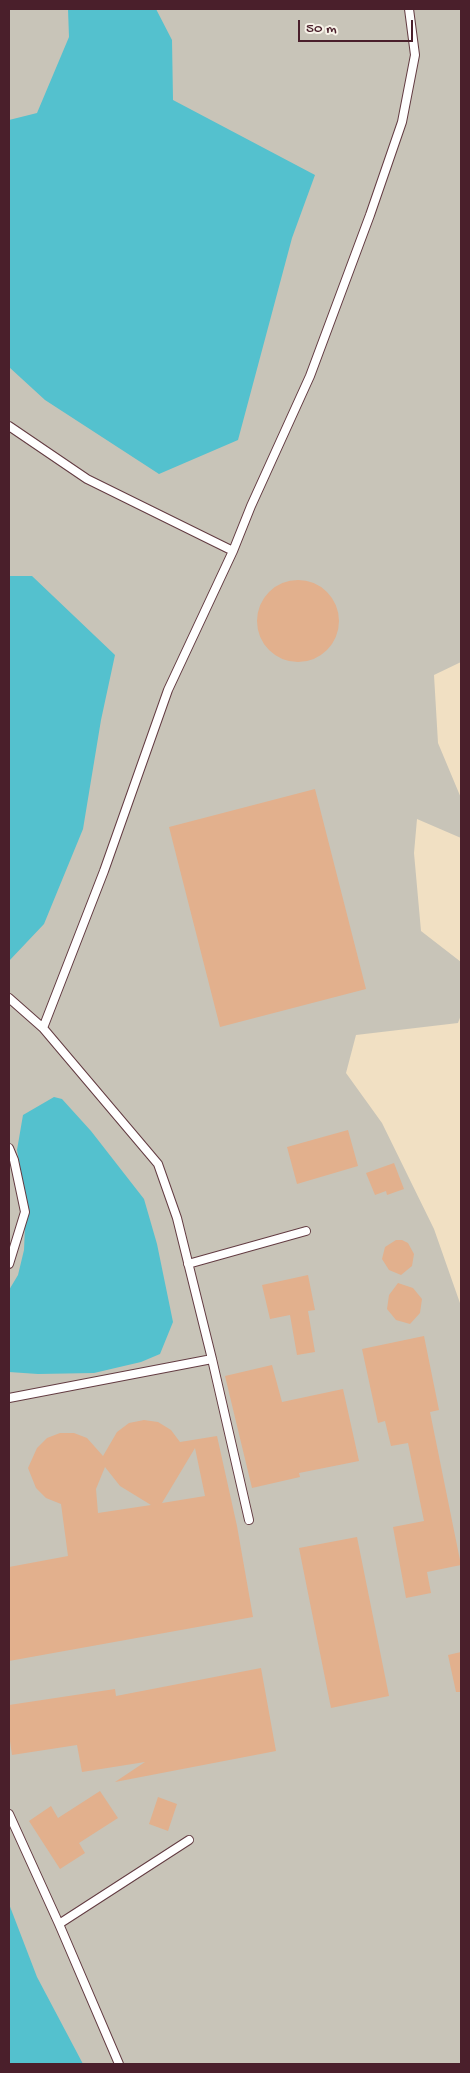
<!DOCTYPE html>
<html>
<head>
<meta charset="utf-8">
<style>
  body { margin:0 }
  #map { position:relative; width:470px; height:2073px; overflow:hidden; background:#f1e0c3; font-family:"Gochi Hand",sans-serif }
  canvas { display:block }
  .frame { position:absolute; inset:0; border:10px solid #4a1f2b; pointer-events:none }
  .scale { position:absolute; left:298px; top:20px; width:115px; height:22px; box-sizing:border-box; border:2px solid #4a1f2b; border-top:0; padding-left:6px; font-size:15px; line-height:18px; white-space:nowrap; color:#4a1f2b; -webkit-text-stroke:4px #f7f3e8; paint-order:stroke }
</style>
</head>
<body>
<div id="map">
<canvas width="470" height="2073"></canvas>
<div class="frame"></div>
<div class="scale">50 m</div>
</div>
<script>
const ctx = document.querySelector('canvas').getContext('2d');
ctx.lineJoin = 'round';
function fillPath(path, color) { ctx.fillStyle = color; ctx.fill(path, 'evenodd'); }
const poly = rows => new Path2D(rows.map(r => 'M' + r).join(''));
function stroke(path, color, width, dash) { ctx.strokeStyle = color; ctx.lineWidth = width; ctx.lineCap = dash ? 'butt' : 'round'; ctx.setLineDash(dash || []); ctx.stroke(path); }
const industrial = poly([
  [9,9,461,9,461,662,434,675,438,743,461,798,461,838,417,819,414,853,421,931,461,962,461,1015,458,1023,356,1035,346,1073,382,1123,434,1229,461,1306,461,2064,9,2064]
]);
const water = poly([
  [68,9,156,9,172,40,173,100,315,175,292,238,238,440,159,474,45,400,9,367,9,120,37,113,69,37],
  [9,576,32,576,115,655,101,720,83,829,44,924,9,961],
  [54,1097,62,1099,91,1131,144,1199,157,1244,173,1322,160,1354,141,1362,94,1373,38,1374,9,1372,9,1290,18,1275,24,1250,26,1202,17,1150,23,1115],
  [9,1904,37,1977,83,2064,9,2064]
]);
const building = poly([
  '257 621a41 41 0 1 1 82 0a41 41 0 1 1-82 0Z',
  [315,789,366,989,220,1027,169,827],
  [348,1130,358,1166,297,1184,287,1147],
  [394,1163,404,1189,387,1195,386,1191,375,1195,366,1173],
  [396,1240,402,1240,408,1243,414,1254,412,1266,401,1275,389,1270,382,1259,385,1247],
  [308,1275,315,1310,308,1311,315,1352,297,1355,290,1315,270,1319,262,1285],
  [398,1283,413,1288,422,1299,420,1313,410,1324,396,1320,387,1309,389,1295],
  [424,1336,439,1410,430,1412,461,1565,427,1572,431,1593,406,1598,393,1527,424,1521,408,1443,391,1446,385,1421,378,1423,362,1349],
  [272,1365,282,1402,343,1389,359,1461,299,1473,300,1477,252,1488,225,1376],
  [144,1420,158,1422,171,1430,180,1442,217,1436,237,1526,253,1617,9,1661,9,1567,68,1556,61,1504,46,1498,36,1488,28,1468,37,1448,47,1438,60,1433,74,1433,87,1438,103,1456,117,1432,129,1423],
  [195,1448,205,1496,162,1503],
  [105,1467,120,1486,151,1505,98,1513,96,1489],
  [357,1537,389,1696,331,1708,299,1548],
  [461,1652,461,1692,456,1692,448,1655],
  [261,1668,276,1751,115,1782,145,1762,82,1772,77,1745,12,1755,9,1734,9,1705,115,1689,116,1696],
  [100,1791,118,1818,79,1843,85,1853,60,1869,29,1821,51,1806,58,1818],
  [158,1797,177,1804,168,1831,149,1824]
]);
const service = poly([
  [9,426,87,479,233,551],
  [9,998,43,1028],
  [9,1148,14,1160,25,1212,9,1264],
  [188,1264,306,1231],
  [212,1359,249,1520],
  [9,1398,212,1359,177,1218,158,1164,43,1028,104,871,168,690,233,551,251,506,310,376,370,215,402,122,415,55,409,9],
  [9,1814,59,1924,119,2064],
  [59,1924,189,1840]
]);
fillPath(industrial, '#c8c4b8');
fillPath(water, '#54c1ce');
fillPath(building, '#e2b08d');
stroke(service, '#633c42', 10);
stroke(service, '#fff', 8);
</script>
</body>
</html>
